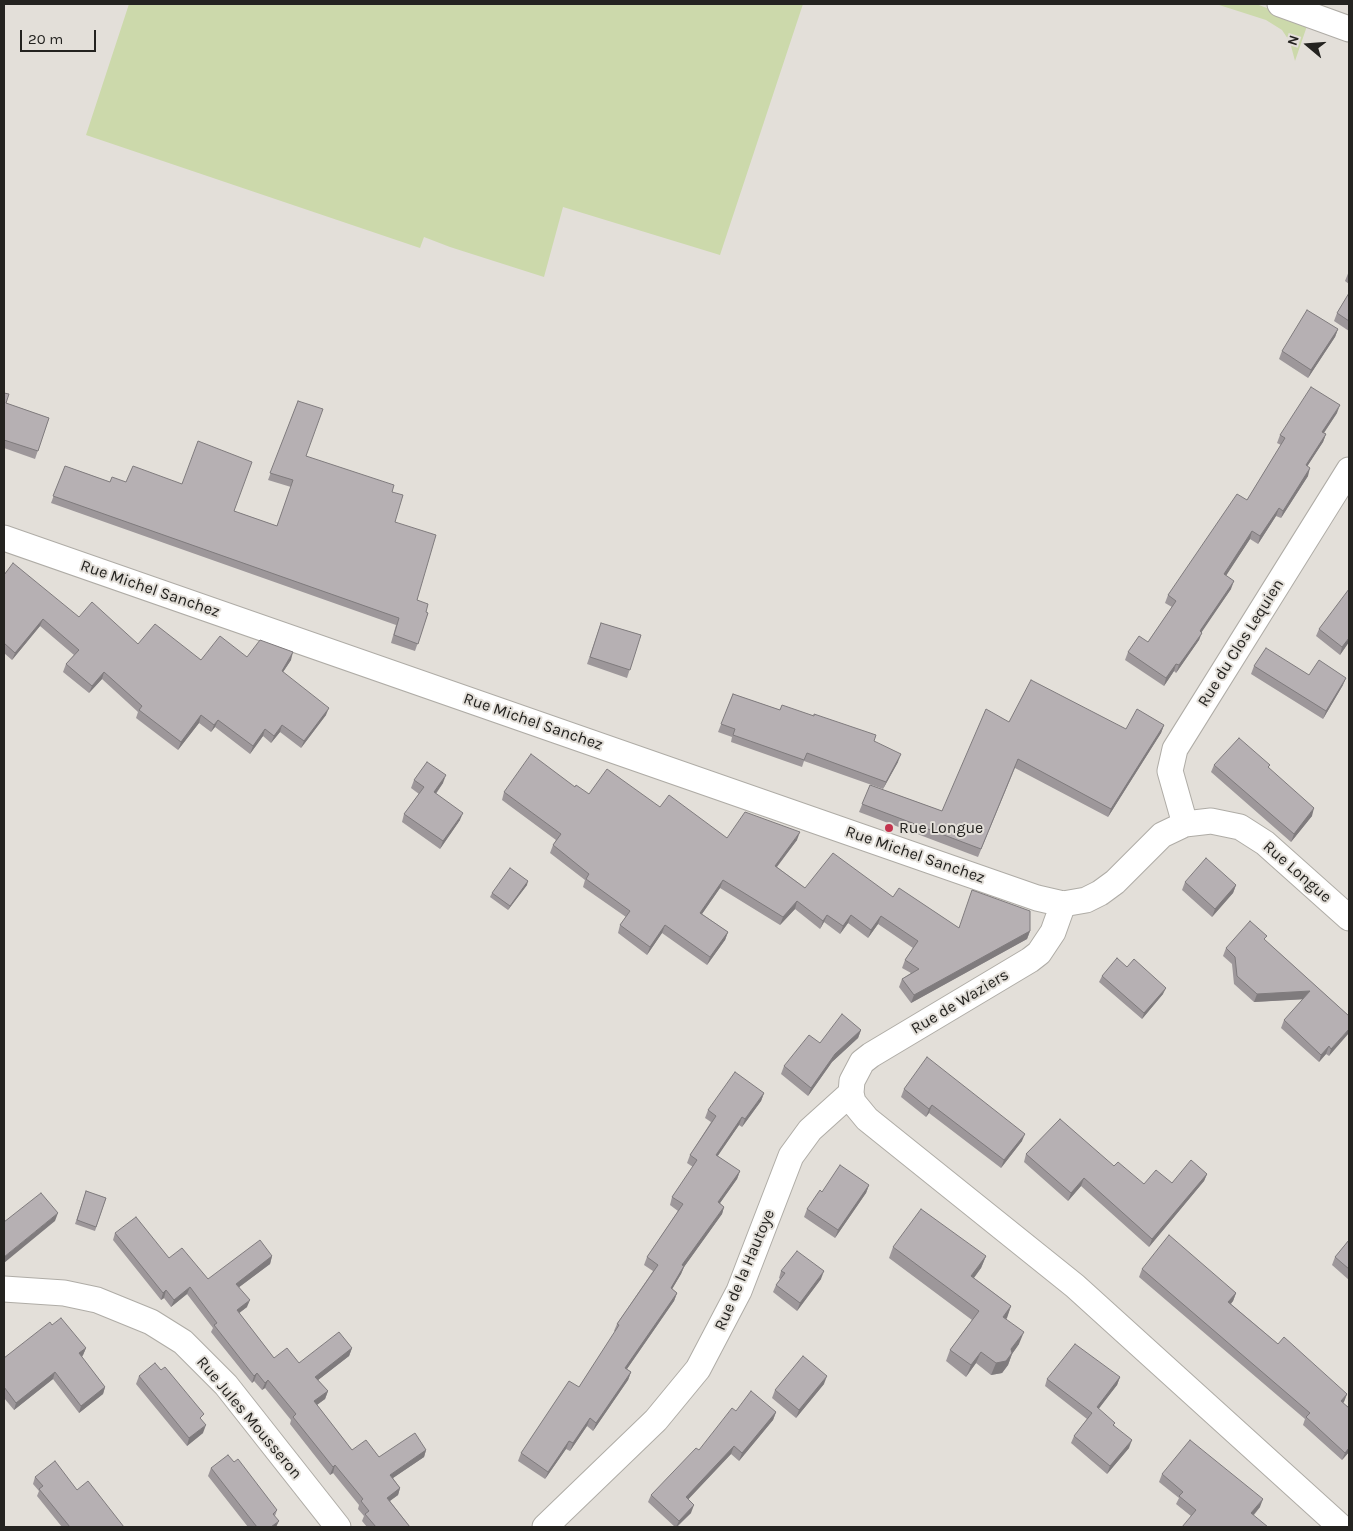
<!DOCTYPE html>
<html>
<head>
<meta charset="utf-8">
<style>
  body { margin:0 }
  #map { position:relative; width:1353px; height:1531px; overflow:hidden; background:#e3dfd9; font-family:Karla,sans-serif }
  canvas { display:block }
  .frame { position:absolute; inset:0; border:5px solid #242320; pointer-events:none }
  .north { position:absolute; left:1283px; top:20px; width:50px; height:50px; -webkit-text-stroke:4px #e3dfd9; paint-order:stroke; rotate:288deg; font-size:14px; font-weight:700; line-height:20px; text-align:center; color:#242320 }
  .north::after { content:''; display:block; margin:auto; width:18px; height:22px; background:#242320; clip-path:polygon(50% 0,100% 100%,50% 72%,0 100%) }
  .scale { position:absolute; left:20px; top:30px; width:76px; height:22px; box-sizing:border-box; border:2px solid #242320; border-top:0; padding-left:6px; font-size:15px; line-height:18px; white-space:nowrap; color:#242320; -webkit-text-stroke:4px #e3dfd9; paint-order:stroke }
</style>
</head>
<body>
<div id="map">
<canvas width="1353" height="1531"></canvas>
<div class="frame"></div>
<div class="north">N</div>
<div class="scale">20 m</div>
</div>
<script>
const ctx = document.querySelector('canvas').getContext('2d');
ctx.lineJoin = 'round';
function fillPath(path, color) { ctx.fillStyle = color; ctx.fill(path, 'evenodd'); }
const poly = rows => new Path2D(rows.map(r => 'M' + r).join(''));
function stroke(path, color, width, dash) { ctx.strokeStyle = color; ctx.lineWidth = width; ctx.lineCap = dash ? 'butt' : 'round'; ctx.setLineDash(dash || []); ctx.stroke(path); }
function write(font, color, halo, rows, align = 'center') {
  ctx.font = font + ' Karla,sans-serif'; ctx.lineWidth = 4; ctx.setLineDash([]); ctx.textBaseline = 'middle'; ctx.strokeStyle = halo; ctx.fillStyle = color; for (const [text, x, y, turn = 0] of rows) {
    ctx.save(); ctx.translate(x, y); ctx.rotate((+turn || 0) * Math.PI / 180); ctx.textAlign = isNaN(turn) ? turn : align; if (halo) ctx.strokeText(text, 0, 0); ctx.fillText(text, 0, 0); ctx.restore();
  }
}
const green = poly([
  [129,4,803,4,720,255,563,207,544,277,450,247,424,237,420,248,86,135],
  [1216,4,1256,4,1308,23,1295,61,1290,42,1282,30,1266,20]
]);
const minor = poly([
  [1280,4,1349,29],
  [4,538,1037,898,1063,904,1086,900,1100,893,1115,882,1162,835,1185,824,1211,821,1240,827,1265,843,1349,918],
  [1185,824,1170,771,1175,749,1349,470],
  [1063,904,1053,932,1039,953,1030,960,871,1055,862,1062,852,1081,851,1093,853,1102,867,1119,1075,1286,1341,1527],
  [4,1289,64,1293,97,1300,151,1322,183,1342,226,1385,338,1527],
  [545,1527,656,1420,698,1369,739,1291,791,1156,810,1130,851,1093]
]);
const wall = poly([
  [1349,271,1349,284,1345,281],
  [1349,293,1349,331,1334,321,1337,313],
  [1338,329,1335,337,1308,378,1279,359,1282,351],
  [4,393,6,403,49,418,35,459,4,448],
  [298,401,306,456,392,492,395,522,417,600,426,612,428,613,415,651,391,643,396,625,51,503,65,466,110,482,126,482,234,511,277,526,291,487,268,480],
  [1337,413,1324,433,1326,434,1323,442,1307,466,1308,476,1281,518,1276,516,1258,544,1250,539,1226,575,1231,589,1201,632,1199,640,1176,673,1174,671,1164,686,1125,660,1128,652,1148,642,1172,607,1165,603,1168,595,1247,500,1281,445,1277,443,1280,435],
  [4,575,79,617,138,644,201,660,247,657,291,660,283,672,326,715,301,748,280,732,271,743,263,736,250,754,215,727,211,732,199,723,178,750,136,718,138,712,102,679,89,693,63,672,66,664,74,655,40,626,12,660,4,653],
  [601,623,641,635,627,678,587,664],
  [1319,629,1349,642,1340,655,1316,636],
  [1254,666,1343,685,1323,719,1251,674],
  [733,694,780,710,874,741,898,762,883,789,804,761,802,767,731,742,732,737,718,732],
  [1009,722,1126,729,1164,725,1161,733,1108,817,1015,768,978,857,859,812,870,785,942,811],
  [1214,765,1269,768,1312,816,1291,842,1211,772],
  [414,780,443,783,436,794,460,820,440,849,402,822,404,814,419,794,411,788],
  [575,787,589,794,660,807,727,838,797,840,777,867,805,888,893,897,959,928,1030,931,1027,939,911,1003,899,987,902,979,911,973,902,968,905,960,913,948,878,924,868,938,848,923,840,934,824,922,820,929,795,909,780,925,720,888,702,914,728,932,725,940,707,965,662,933,647,955,618,933,620,925,626,917,583,887,585,880,550,853,553,845,556,840,502,800,504,792],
  [1185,882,1236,885,1233,893,1212,917,1182,890],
  [527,885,508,910,490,897,492,893],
  [1265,940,1349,1016,1329,1056,1326,1054,1319,1062,1281,1028,1284,1020,1303,999,1254,1002,1234,984,1232,964,1223,956,1226,948],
  [1127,967,1163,994,1142,1019,1099,982,1102,976],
  [861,1030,858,1038,832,1062,808,1096,781,1074,784,1066,820,1043],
  [904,1089,1022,1141,1001,1168,929,1113,926,1117,901,1097],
  [764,1093,761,1101,742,1127,739,1125,717,1156,740,1171,737,1179,720,1203,724,1207,722,1214,684,1267,681,1274,672,1289,677,1293,674,1301,627,1369,631,1372,628,1380,593,1431,587,1426,570,1451,566,1449,545,1479,518,1461,521,1453,579,1387,615,1332,614,1331,617,1324,653,1271,644,1265,647,1257,678,1211,670,1205,672,1197,693,1167,687,1163,690,1155,711,1122,705,1118,708,1110],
  [1026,1154,1114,1166,1144,1184,1172,1183,1207,1174,1204,1181,1149,1247,1081,1186,1068,1201,1024,1162],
  [869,1185,866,1193,835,1238,804,1217,807,1209,822,1192],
  [86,1191,106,1198,95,1231,75,1224],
  [115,1233,169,1258,208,1279,272,1256,270,1264,239,1287,247,1307,239,1313,274,1358,299,1363,352,1348,349,1356,318,1380,328,1391,325,1399,317,1405,352,1450,379,1457,426,1450,424,1457,393,1478,400,1488,398,1495,390,1501,410,1527,367,1527,362,1521,364,1516,358,1509,359,1505,333,1473,330,1475,290,1424,291,1420,265,1388,262,1390,254,1381,252,1383,211,1332,213,1328,187,1294,171,1307,164,1298,161,1300,113,1240],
  [1349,1240,1349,1280,1332,1265,1335,1257],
  [893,1247,986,1256,981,1268,974,1278,1011,1306,1006,1319,1019,1344,1012,1354,1008,1365,1002,1373,991,1375,976,1363,966,1377,946,1361,950,1350,972,1320,889,1258],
  [1142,1269,1236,1293,1233,1301,1231,1304,1278,1344,1347,1394,1343,1403,1349,1408,1349,1452,1342,1460,1303,1425,1305,1419,1139,1277],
  [781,1271,821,1279,797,1311,773,1292,776,1285,780,1279,779,1278],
  [52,1325,86,1348,83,1355,82,1357,105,1387,103,1394,79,1413,53,1379,14,1410,4,1398,4,1358],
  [139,1376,203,1433,187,1446,136,1384],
  [1120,1377,1117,1385,1098,1409,1114,1425,1129,1448,1107,1474,1071,1443,1074,1436,1087,1419,1045,1386,1047,1379],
  [824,1384,796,1418,772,1398,775,1390],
  [776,1412,773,1420,739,1461,731,1454,688,1499,691,1513,677,1527,675,1527,648,1502,651,1495,699,1450],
  [211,1468,277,1510,275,1516,276,1527,248,1527,208,1476],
  [1162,1474,1260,1507,1254,1515,1191,1516,1176,1504,1179,1498,1159,1482],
  [35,1477,77,1490,124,1527,62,1527,37,1496,39,1491,33,1484]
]);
const shadedWall = poly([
  [1338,329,1335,337,1308,378,1311,370],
  [1340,405,1337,413,1319,440,1322,432],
  [1326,434,1323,442,1303,473,1306,465],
  [1310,468,1308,476,1281,518,1283,511],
  [1279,508,1276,516,1258,544,1260,536],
  [1252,531,1250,539,1222,582,1224,574],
  [1234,581,1231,589,1197,639,1200,631],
  [43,619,40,626,12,660,15,653],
  [1202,633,1199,640,1176,673,1179,665],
  [1349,638,1349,642,1340,655,1342,647],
  [293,652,291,660,279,678,282,671],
  [1176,664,1174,671,1164,686,1166,678],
  [104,672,102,679,89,693,92,686],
  [1346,678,1343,685,1323,719,1326,711],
  [329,708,326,715,301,748,304,741],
  [201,715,199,723,178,750,181,742],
  [218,720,215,727,211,732,214,725],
  [282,725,280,732,271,743,274,736],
  [1164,725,1161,733,1108,817,1111,809],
  [265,729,263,736,250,754,253,746],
  [901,754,898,762,883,789,886,782],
  [446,775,443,783,431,800,434,792],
  [1314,808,1312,816,1291,842,1294,834],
  [463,813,460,820,440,849,443,841],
  [800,832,797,840,772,873,775,866],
  [723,880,720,888,697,921,700,913],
  [528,881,527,885,508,910,510,906],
  [1236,885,1233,893,1212,917,1215,909],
  [797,901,795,909,780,925,783,917],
  [827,915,824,922,820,929,823,921],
  [851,915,848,923,840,934,843,926],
  [881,916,878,924,868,938,871,930],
  [665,925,662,933,647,955,650,947],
  [1030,931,1027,939,911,1003,914,995],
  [728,932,725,940,707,965,710,957],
  [1166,988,1163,994,1142,1019,1144,1013],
  [1310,991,1308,999,1254,1002,1257,994],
  [1349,1029,1349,1033,1329,1056,1331,1049],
  [861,1030,858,1038,832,1062,808,1096,811,1088,835,1054],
  [1329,1046,1326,1054,1319,1062,1321,1055],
  [764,1093,761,1101,742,1127,745,1119],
  [932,1105,929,1113,926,1117,929,1109],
  [742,1117,739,1125,713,1163,716,1155],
  [1025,1134,1022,1141,1001,1168,1004,1160],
  [740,1171,737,1179,715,1210,718,1202],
  [1207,1174,1204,1181,1149,1247,1152,1239],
  [1084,1178,1081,1186,1068,1201,1071,1193],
  [869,1185,866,1193,835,1238,838,1230],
  [724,1207,722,1214,684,1267,681,1274,668,1296,671,1288,682,1265],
  [58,1213,55,1221,4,1263,4,1257],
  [272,1256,270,1264,234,1291,236,1284],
  [986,1256,981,1268,967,1287,971,1276],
  [824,1271,821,1279,797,1311,800,1303],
  [190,1287,187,1294,171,1307,174,1300],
  [166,1290,164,1298,161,1300,163,1293],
  [677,1293,674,1301,622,1376,625,1368],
  [1236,1293,1233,1301,1225,1310,1228,1302],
  [250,1300,247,1307,234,1317,237,1310],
  [1011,1306,1007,1318,999,1328,1003,1317],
  [1024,1332,1019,1344,1012,1354,1008,1365,1002,1373,991,1375,996,1363,1011,1349],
  [86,1348,83,1355,77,1361,79,1353],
  [352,1348,349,1356,313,1384,315,1377],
  [981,1352,976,1363,966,1377,971,1365],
  [55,1372,53,1379,14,1410,16,1403],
  [631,1372,628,1380,593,1431,596,1423],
  [257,1373,254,1381,252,1383,254,1376],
  [827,1376,824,1384,796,1418,799,1410],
  [1120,1377,1117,1385,1094,1415,1097,1407],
  [268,1380,265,1388,262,1390,265,1383],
  [105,1387,103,1394,79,1413,81,1406],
  [328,1391,325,1399,311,1409,314,1401],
  [1347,1394,1344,1402,1338,1408,1341,1401],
  [776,1412,773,1420,739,1461,742,1453],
  [590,1418,587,1426,570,1451,573,1443],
  [206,1425,203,1433,187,1446,189,1438],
  [1132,1440,1129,1448,1107,1474,1110,1466],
  [569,1441,566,1449,545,1479,548,1472],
  [734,1446,731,1454,683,1505,686,1497],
  [1349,1448,1349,1452,1342,1460,1345,1453],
  [426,1450,424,1457,387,1482,390,1475],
  [335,1465,333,1473,330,1475,333,1467],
  [400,1488,398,1495,384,1505,387,1498],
  [1263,1499,1260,1507,1248,1521,1251,1513],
  [694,1505,691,1513,676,1527,679,1521],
  [279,1521,276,1527,271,1527]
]);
const building = poly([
  [1349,293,1349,321,1337,313,1349,293],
  [1307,310,1338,329,1311,370,1282,351,1307,310],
  [1311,387,1340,405,1322,432,1326,434,1306,465,1310,468,1283,511,1279,508,1260,536,1252,531,1224,574,1234,581,1200,631,1202,633,1179,665,1176,664,1166,678,1128,652,1139,636,1148,642,1176,601,1168,595,1237,494,1247,500,1285,438,1280,435,1311,387],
  [4,393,9,394,6,403,49,418,38,451,4,440,4,393],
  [298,401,323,409,306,456,394,485,392,492,403,495,395,522,436,535,417,600,428,604,426,612,428,613,418,644,394,635,399,618,53,496,65,466,110,482,112,477,126,482,133,466,182,484,198,441,252,462,234,511,277,526,293,480,270,473,298,401],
  [13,563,79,617,92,602,138,644,155,624,201,660,220,636,247,657,260,640,293,652,282,671,329,708,304,741,282,725,274,736,265,729,253,746,218,720,214,725,201,715,181,742,139,710,142,706,104,672,92,686,66,664,79,650,43,619,15,653,4,643,4,575,13,563],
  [1349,589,1349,638,1342,647,1319,629,1349,589],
  [601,623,641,635,630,670,590,657,601,623],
  [1266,648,1309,675,1319,660,1346,678,1326,711,1254,666,1266,648],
  [1031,680,1126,729,1137,709,1164,725,1111,809,1018,759,981,849,862,804,870,785,942,811,986,709,1009,722,1031,680],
  [733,694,780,710,782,705,814,716,814,714,876,735,874,741,901,754,886,782,807,753,804,760,733,735,735,729,721,724,733,694],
  [1239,738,1270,765,1268,767,1314,808,1294,834,1214,765,1239,738],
  [531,754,575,787,576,785,589,794,607,769,660,807,669,795,727,838,745,812,800,832,775,866,805,888,833,853,893,897,899,888,959,928,972,890,1030,911,1030,931,914,995,902,979,919,969,905,960,918,941,881,916,871,930,851,915,843,926,827,915,823,921,797,901,783,917,723,880,700,913,728,932,710,957,665,925,650,947,620,925,630,911,586,879,589,874,553,845,561,834,504,792,531,754],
  [427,762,446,775,434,792,463,813,443,841,404,814,424,787,414,780,427,762],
  [1206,858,1236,885,1215,909,1185,882,1206,858],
  [510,868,528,881,510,906,492,893,510,868],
  [1250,921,1267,936,1264,939,1349,1016,1349,1029,1331,1049,1329,1046,1321,1055,1284,1020,1310,991,1257,994,1237,976,1235,957,1226,948,1250,921],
  [1117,958,1127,967,1134,959,1166,988,1144,1013,1102,976,1117,958],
  [842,1014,861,1030,835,1054,811,1088,784,1066,809,1035,820,1043,842,1014],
  [927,1057,1025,1134,1004,1160,932,1105,929,1109,904,1089,927,1057],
  [735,1072,764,1093,745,1119,742,1117,716,1155,740,1171,718,1202,724,1207,682,1265,684,1266,671,1288,677,1293,625,1368,631,1372,596,1423,590,1418,573,1443,569,1441,548,1472,521,1453,569,1381,579,1387,619,1325,617,1324,658,1265,647,1257,683,1204,672,1197,697,1160,690,1155,716,1116,708,1110,735,1072],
  [1060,1119,1114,1166,1118,1162,1144,1184,1156,1170,1172,1183,1191,1160,1207,1174,1152,1239,1084,1178,1071,1193,1026,1154,1060,1119],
  [840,1165,869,1185,838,1230,807,1209,820,1190,822,1192,840,1165],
  [86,1191,106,1198,96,1227,77,1220,86,1191],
  [41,1193,58,1213,4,1257,4,1222,41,1193],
  [921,1209,986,1256,971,1276,1011,1306,1003,1317,1024,1332,1011,1349,1012,1353,1006,1361,996,1363,981,1352,971,1365,950,1350,979,1311,893,1247,921,1209],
  [136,1217,169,1258,182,1248,208,1279,260,1240,272,1256,236,1284,250,1300,237,1310,274,1358,287,1348,299,1363,339,1332,352,1348,315,1377,328,1391,314,1401,352,1450,366,1440,379,1457,415,1433,426,1450,390,1475,400,1488,387,1498,410,1527,376,1527,365,1514,369,1511,361,1501,363,1499,335,1465,333,1467,293,1417,296,1414,268,1380,265,1383,257,1373,254,1376,214,1325,217,1323,190,1287,174,1300,166,1290,163,1293,115,1233,136,1217],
  [1169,1235,1236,1293,1228,1302,1278,1344,1284,1337,1347,1394,1341,1401,1349,1408,1349,1448,1345,1453,1306,1417,1310,1413,1142,1269,1169,1235],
  [1349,1240,1349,1269,1335,1257,1349,1240],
  [797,1251,824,1271,800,1303,776,1285,785,1273,781,1271,797,1251],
  [61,1318,86,1348,79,1353,105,1387,81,1406,55,1372,16,1403,4,1387,4,1358,50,1322,52,1325,61,1318],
  [1075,1344,1120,1377,1097,1407,1115,1423,1113,1425,1132,1440,1110,1466,1074,1436,1092,1413,1047,1379,1075,1344],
  [803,1356,827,1376,799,1410,775,1390,803,1356],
  [155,1363,161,1370,165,1367,204,1414,200,1418,206,1425,189,1438,139,1376,155,1363],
  [751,1391,776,1412,742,1453,734,1446,686,1497,694,1505,679,1521,651,1495,696,1448,699,1450,732,1408,736,1411,751,1391],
  [1190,1440,1263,1499,1251,1513,1268,1527,1182,1527,1196,1510,1179,1496,1183,1492,1162,1474,1190,1440],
  [228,1455,234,1462,238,1459,277,1510,273,1514,279,1521,271,1527,257,1527,211,1468,228,1455],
  [55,1461,77,1490,88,1481,124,1527,70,1527,39,1489,43,1486,35,1477,55,1461]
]);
const markers = [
  [889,828,5,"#c3334d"]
];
const streetNames = [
  ["Rue Michel Sanchez",150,589,19],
  ["Rue du Clos Lequien",1241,643,-58],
  ["Rue Michel Sanchez",533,722,19],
  ["Rue Michel Sanchez",915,855,19],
  ["Rue Longue",1297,872,41],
  ["Rue de Waziers",960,1002,-31],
  ["Rue de la Hautoye",745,1270,-67],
  ["Rue Jules Mousseron",249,1418,50]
];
const poiNames = [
  ["Rue Longue",899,828]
];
fillPath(green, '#ccd9ab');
stroke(minor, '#afaca6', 27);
stroke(minor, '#fff', 25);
fillPath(wall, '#9d979a');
fillPath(shadedWall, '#7f7b7d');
fillPath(building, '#b6b0b3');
stroke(building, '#7f7b7d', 1);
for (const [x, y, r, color] of markers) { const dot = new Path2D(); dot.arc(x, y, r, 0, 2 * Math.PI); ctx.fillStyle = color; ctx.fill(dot); stroke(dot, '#e3dfd9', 2); }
write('16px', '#242320', '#e3dfd9', streetNames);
write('16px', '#242320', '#e3dfd9', poiNames, 'left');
</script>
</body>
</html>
